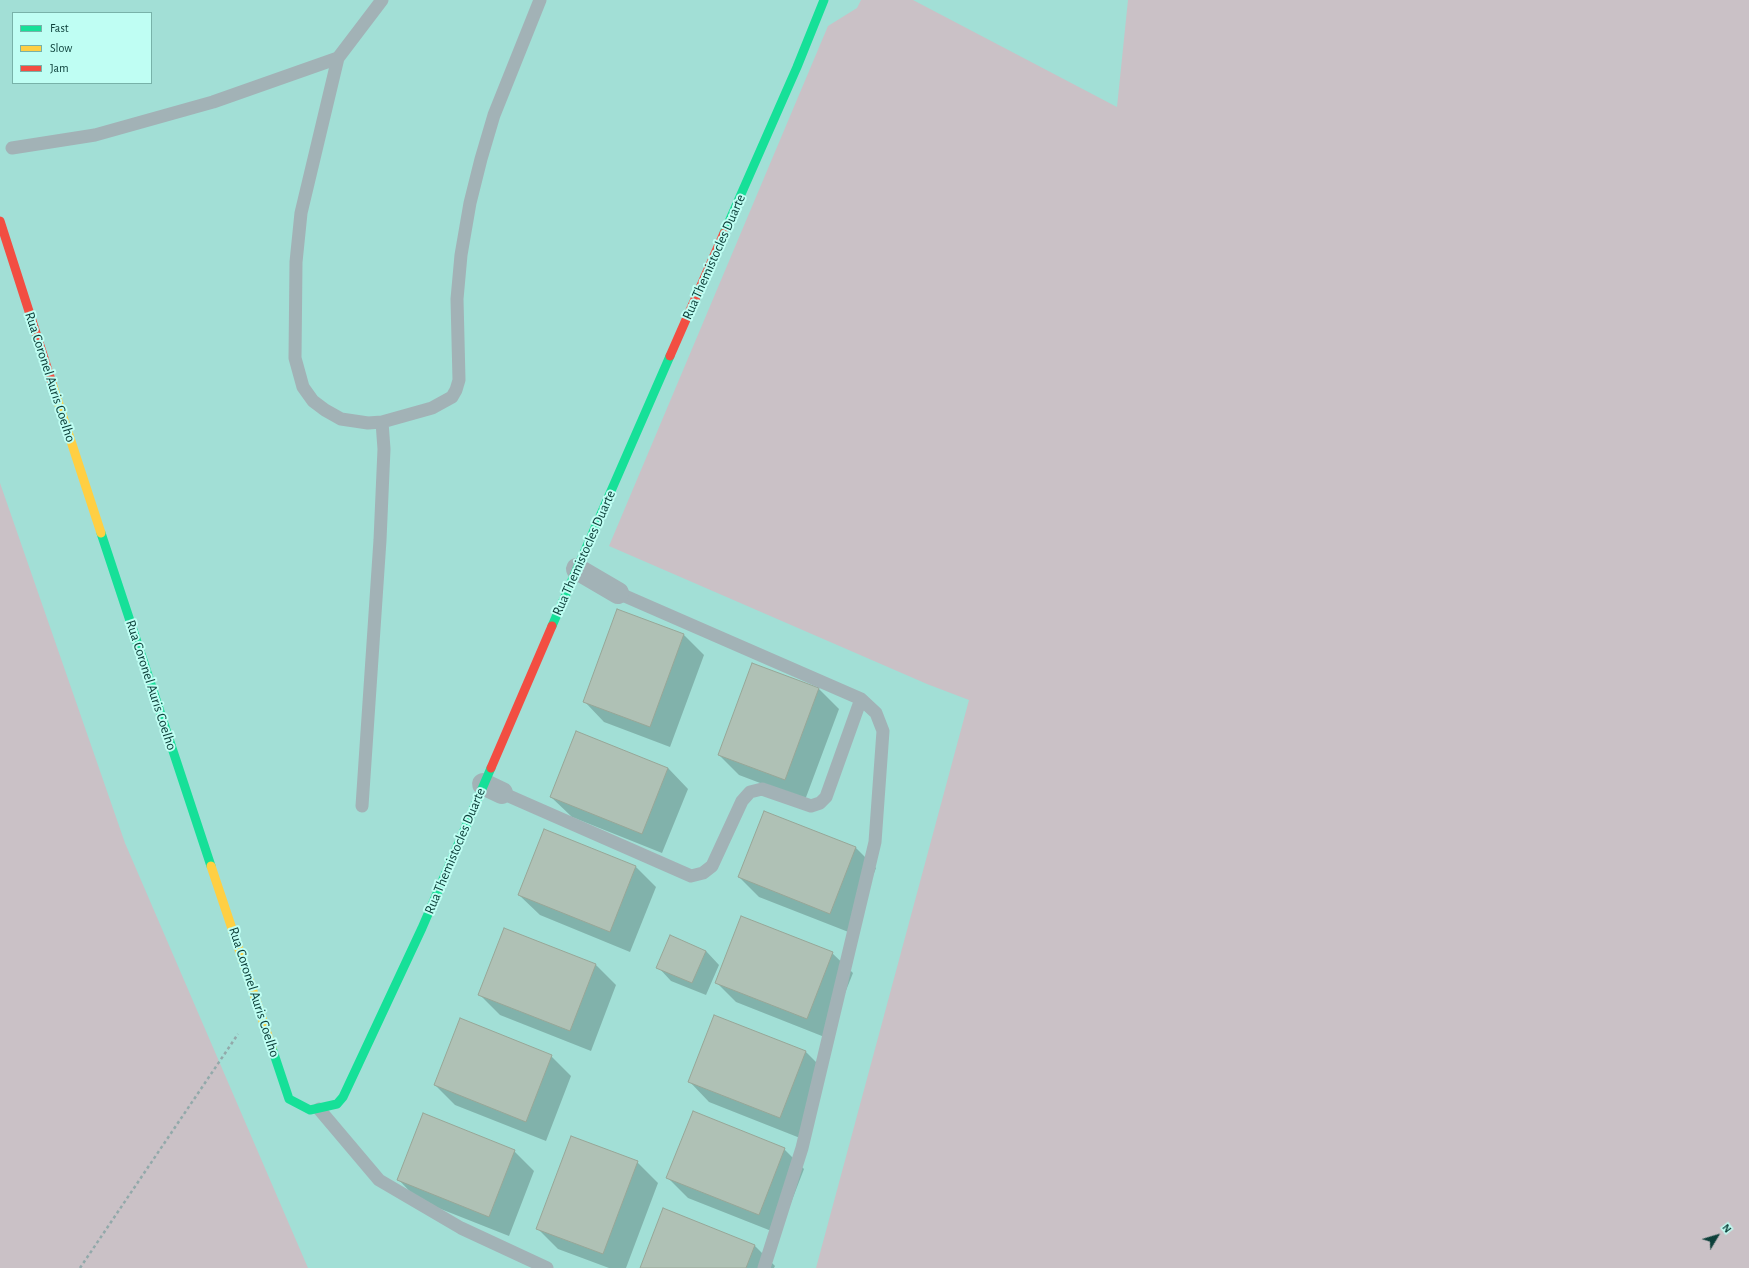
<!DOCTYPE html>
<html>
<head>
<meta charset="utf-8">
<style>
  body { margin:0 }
  #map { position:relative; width:1749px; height:1268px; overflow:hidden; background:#a2dfd6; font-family:"Alegreya Sans",sans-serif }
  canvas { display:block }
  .legend { position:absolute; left:12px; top:12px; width:140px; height:72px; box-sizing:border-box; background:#bffef3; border:1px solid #78b2a9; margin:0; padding:5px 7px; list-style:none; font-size:12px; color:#0d403a }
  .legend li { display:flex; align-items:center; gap:8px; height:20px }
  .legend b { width:20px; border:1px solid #78b2a9 }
  .north { position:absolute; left:1697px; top:1216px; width:40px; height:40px; -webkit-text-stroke:3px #bffef3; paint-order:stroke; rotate:52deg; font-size:11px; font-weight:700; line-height:16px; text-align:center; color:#0d403a }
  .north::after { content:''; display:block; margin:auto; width:14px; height:18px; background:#0d403a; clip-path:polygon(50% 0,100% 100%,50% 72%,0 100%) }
</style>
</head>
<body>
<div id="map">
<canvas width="1749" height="1268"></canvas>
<ul class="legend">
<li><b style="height:5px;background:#16e098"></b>Fast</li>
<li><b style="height:5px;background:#ffcf43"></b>Slow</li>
<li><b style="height:5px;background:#f24e42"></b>Jam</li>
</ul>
<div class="north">N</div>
</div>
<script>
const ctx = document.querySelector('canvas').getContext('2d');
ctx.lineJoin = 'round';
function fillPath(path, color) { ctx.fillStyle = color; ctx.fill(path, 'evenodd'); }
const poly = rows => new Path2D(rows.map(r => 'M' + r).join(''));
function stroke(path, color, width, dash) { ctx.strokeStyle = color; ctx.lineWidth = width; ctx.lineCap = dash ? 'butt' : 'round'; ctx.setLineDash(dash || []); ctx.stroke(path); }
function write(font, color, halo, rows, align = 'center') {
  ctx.font = font + ' "Alegreya Sans",sans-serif'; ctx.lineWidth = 4; ctx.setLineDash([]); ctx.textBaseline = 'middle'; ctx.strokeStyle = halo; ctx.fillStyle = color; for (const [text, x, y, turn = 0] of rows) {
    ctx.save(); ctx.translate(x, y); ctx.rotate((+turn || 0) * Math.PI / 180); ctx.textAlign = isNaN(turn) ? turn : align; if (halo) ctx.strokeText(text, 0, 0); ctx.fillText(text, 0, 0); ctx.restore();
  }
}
const green = poly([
  [861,0,913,0,1117,107,1128,0,1749,0,1749,1268,816,1268,969,700,927,684,609,546,828,26,857,8],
  [0,483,125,843,308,1268,0,1268]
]);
const shadow = poly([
  [618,610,684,635,704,655,670,747,604,722,584,701],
  [819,689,839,709,805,800,739,775,719,755],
  [668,768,688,789,662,853,572,817,551,797],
  [765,812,856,848,876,868,851,933,759,897,739,877],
  [636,867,656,887,630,952,540,915,519,895],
  [505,929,596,965,616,985,591,1051,500,1015,479,994],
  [706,951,719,965,706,995,671,981,658,967],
  [832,953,853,973,827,1038,736,1002,716,982],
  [806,1052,826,1072,800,1138,709,1102,689,1081],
  [551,1056,571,1076,546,1141,455,1105,435,1085],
  [784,1149,804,1169,779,1234,688,1198,668,1178],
  [514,1151,534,1171,509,1236,418,1200,398,1179],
  [637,1162,658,1183,626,1268,609,1268,558,1249,538,1229],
  [664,1210,755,1246,775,1266,774,1268,641,1268]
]);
const building = poly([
  [617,609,684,634,650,727,583,702,617,609],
  [752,663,819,688,785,780,718,755,752,663],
  [576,731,668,768,642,834,550,797,576,731],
  [764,811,856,847,830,914,738,877,764,811],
  [544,829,636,866,610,932,518,895,544,829],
  [741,916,833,952,807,1019,715,983,741,916],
  [504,928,596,964,570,1031,478,995,504,928],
  [670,935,706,951,692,983,656,968,670,935],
  [714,1015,806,1051,780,1118,688,1082,714,1015],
  [460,1018,552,1055,526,1122,434,1085,460,1018],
  [693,1111,785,1148,759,1215,666,1178,693,1111],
  [423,1113,515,1150,489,1217,397,1180,423,1113],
  [571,1136,638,1161,603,1254,536,1229,571,1136],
  [663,1208,755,1245,746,1268,640,1268,663,1208]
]);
const path = poly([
  [80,1268,238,1034]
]);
const lane = poly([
  [382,0,338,58,301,213,296,262,295,358,303,387,313,401,325,410,341,419,368,423,382,422,432,408,452,397,456,390,459,380,457,299,461,255,470,203,481,159,494,115,540,0],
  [12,148,95,135,213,102,338,58],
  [618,593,861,699,876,713,883,731,875,842,802,1148,764,1268],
  [502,793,691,876,703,873,712,866,742,801,750,792,762,789,811,806,820,803,826,797,861,699],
  [362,806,380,540,384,449,382,422],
  [319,1109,379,1180,461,1228,547,1268]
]);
const street = poly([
  [577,569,618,593],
  [483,784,502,793]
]);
const fast = poly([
  [724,233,797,67,824,0],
  [101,533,211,866],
  [552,626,670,356],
  [272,1048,289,1099,310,1110,337,1104,343,1097,422,928,491,768]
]);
const slow = poly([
  [52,383,101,533],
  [211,866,272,1048]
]);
const jam = poly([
  [0,221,52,383],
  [670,356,724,233],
  [491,768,552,626]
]);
const streetNames = [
  ["Rua Themistocles Duarte",714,257,-66],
  ["Rua Coronel Auris Coelho",50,377,72],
  ["Rua Themistocles Duarte",584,553,-66],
  ["Rua Coronel Auris Coelho",151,685,72],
  ["Rua Themistocles Duarte",455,851,-67],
  ["Rua Coronel Auris Coelho",254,992,72]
];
fillPath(green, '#cac1c6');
fillPath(shadow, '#0003');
fillPath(building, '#afc1b5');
stroke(building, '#97a697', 1);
stroke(path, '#92a9aa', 2.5, [3, 3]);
stroke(lane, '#a2b2b6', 13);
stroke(street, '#a2b2b6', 22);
stroke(fast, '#16e098', 9);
stroke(slow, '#ffcf43', 9);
stroke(jam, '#f24e42', 9);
write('14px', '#0d403a', '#bffef3', streetNames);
</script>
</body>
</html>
